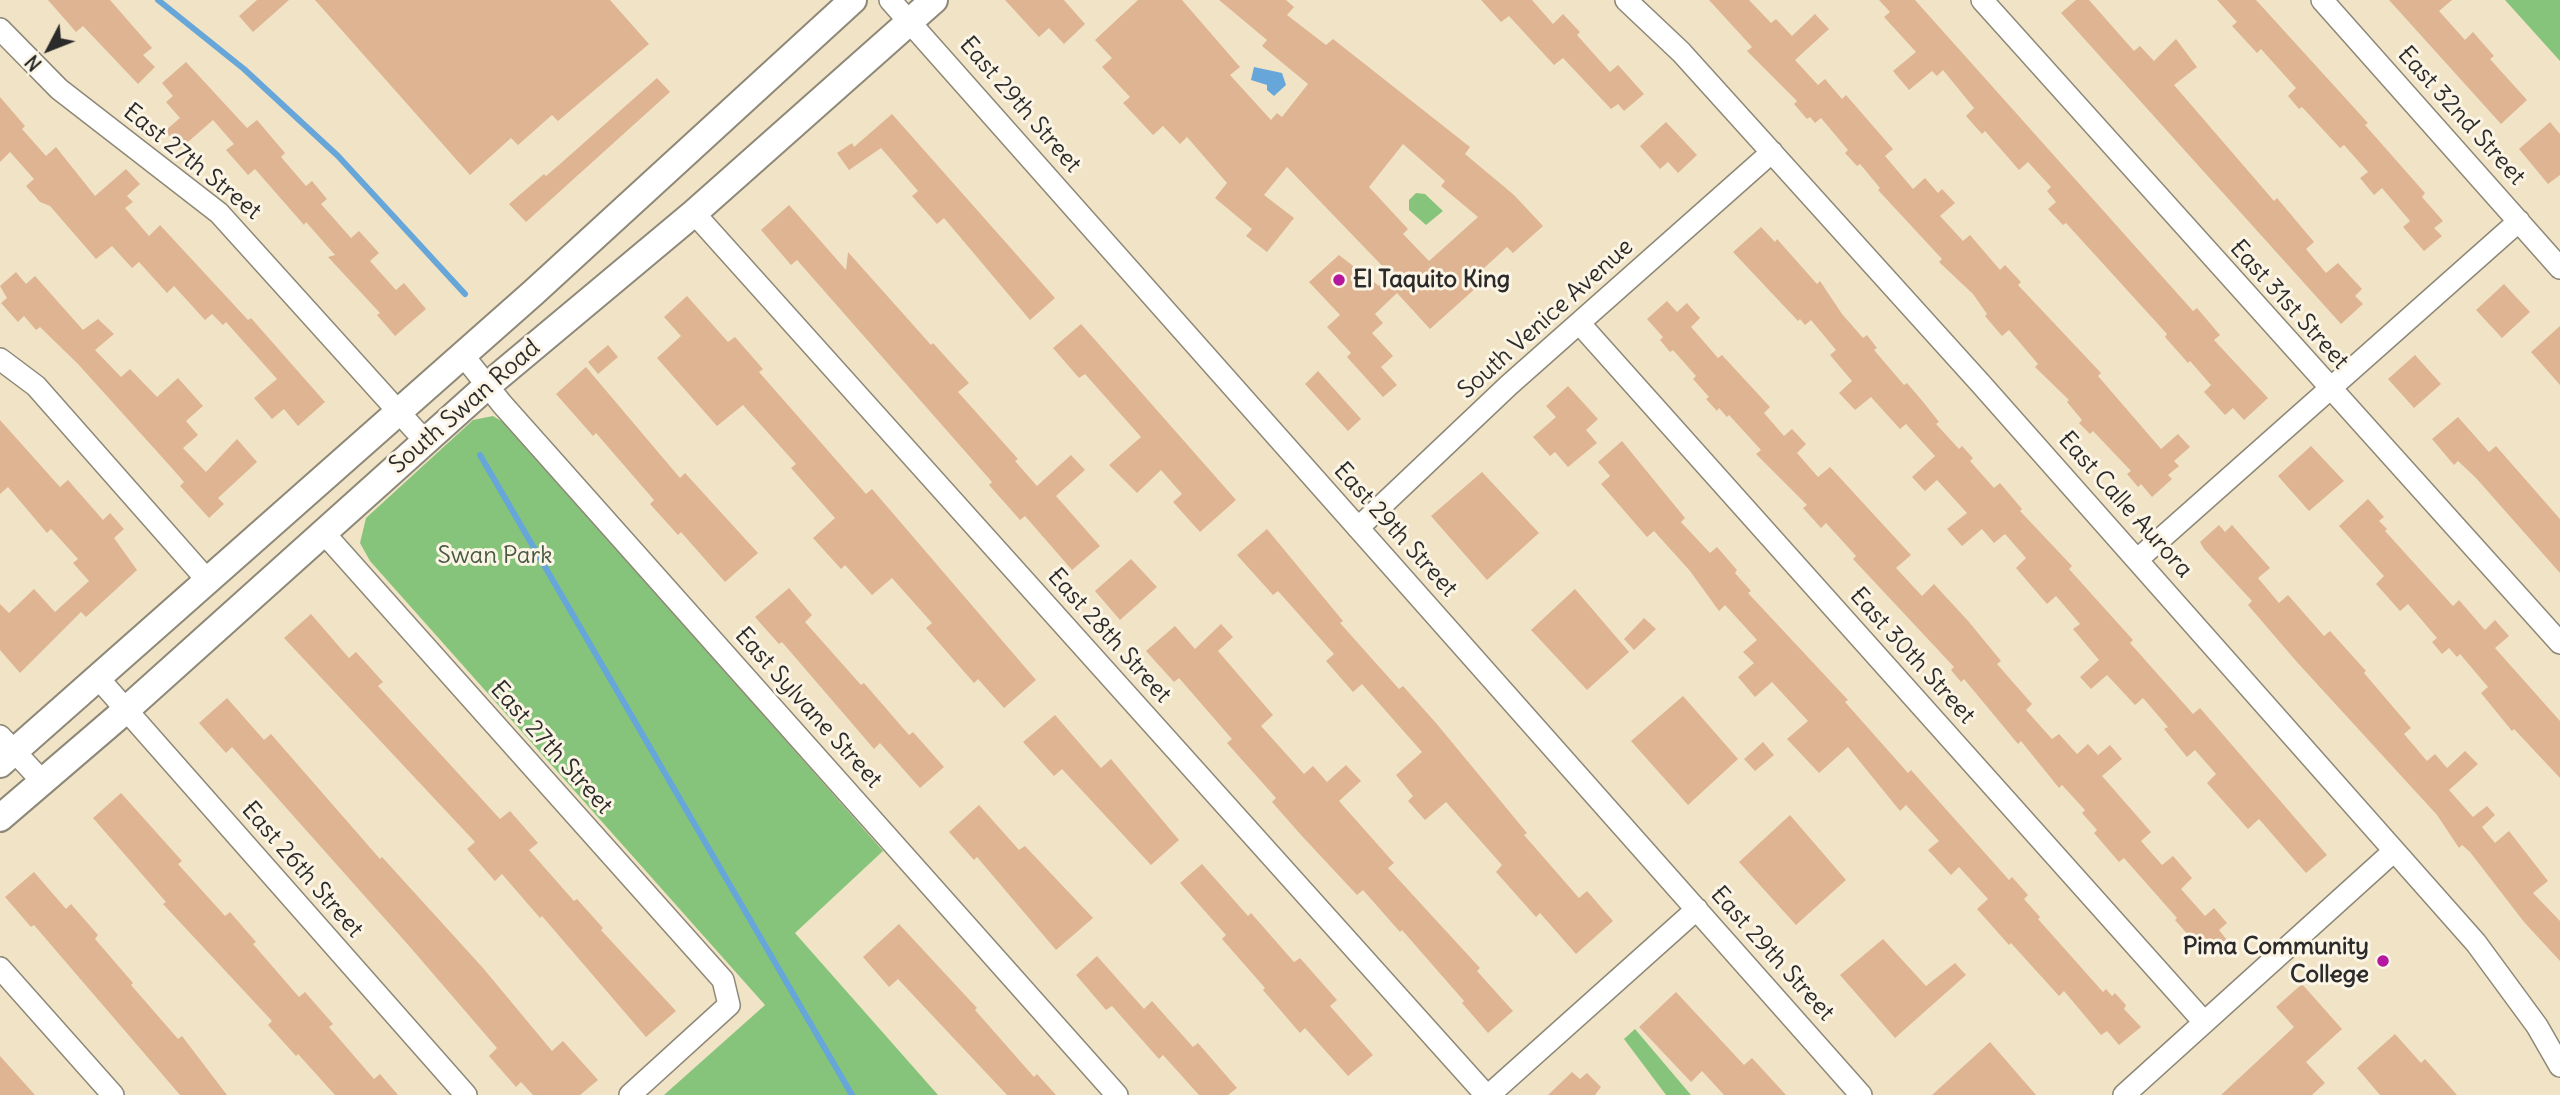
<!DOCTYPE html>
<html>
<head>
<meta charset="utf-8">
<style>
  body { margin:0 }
  #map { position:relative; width:2560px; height:1095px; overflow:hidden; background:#f1e4c6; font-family:Delius,sans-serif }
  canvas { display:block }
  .north { position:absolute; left:14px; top:14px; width:70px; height:70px; -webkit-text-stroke:5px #fcf5e5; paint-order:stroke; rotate:228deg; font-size:19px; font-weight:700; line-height:28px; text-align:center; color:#2b2b2b }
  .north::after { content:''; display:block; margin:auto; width:24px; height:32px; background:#2b2b2b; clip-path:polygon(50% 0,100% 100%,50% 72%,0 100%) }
</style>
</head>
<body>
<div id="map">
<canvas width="2560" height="1095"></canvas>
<div class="north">N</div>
</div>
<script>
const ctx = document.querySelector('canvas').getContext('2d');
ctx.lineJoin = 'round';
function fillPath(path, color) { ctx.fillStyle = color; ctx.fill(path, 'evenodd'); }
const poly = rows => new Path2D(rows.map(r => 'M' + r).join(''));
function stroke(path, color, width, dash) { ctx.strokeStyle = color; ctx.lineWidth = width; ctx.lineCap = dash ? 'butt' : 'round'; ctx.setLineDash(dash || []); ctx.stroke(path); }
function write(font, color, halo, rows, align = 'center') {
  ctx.font = font + ' Delius,sans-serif'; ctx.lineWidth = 6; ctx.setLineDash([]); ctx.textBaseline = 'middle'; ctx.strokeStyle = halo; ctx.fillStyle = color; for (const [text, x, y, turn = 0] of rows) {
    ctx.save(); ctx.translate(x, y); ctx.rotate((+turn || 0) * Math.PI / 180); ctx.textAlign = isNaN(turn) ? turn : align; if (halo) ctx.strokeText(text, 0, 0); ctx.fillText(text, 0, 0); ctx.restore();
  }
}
const green = poly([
  [2505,0,2560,0,2560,61],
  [1416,193,1425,194,1443,211,1426,225,1409,210,1409,200],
  [493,416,508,425,883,851,795,933,938,1095,664,1095,765,1005,370,561,360,543,366,518,473,420],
  [1635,1029,1691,1095,1666,1095,1624,1039]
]);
const water = poly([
  [1254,67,1282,73,1286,85,1274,96,1267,90,1267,85,1251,80]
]);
const stream = poly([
  [158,0,244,69,338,156,465,294],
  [480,455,852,1095]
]);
const building = poly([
  [48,0,110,0,152,48,143,55,155,67,138,84,83,26,76,32],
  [257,0,289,0,253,32,239,16],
  [315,0,610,0,649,44,558,121,552,115,518,145,511,138,470,175],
  [1005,0,1064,0,1085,24,1064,44,1049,28,1039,37],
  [1138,0,1182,0,1240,67,1230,75,1271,120,1277,113,1282,117,1308,84,1262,46,1267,40,1219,0,1286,0,1294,7,1287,15,1326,45,1333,39,1470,147,1465,154,1514,195,1543,226,1513,253,1507,247,1471,280,1477,287,1430,329,1397,293,1375,314,1383,323,1372,333,1393,356,1381,367,1397,385,1383,397,1347,357,1351,353,1327,327,1340,315,1309,282,1339,255,1379,286,1390,274,1287,167,1264,195,1294,218,1267,252,1246,236,1252,229,1215,198,1227,183,1187,137,1180,144,1163,126,1153,135,1123,103,1130,97,1102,67,1112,58,1095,40],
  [1403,144,1445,181,1441,186,1478,217,1429,261,1403,234,1408,229,1369,187],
  [1481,0,1532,0,1553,24,1563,14,1580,32,1577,35,1610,72,1618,65,1644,94,1624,111,1618,104,1611,109,1563,58,1554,65,1509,16,1501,22],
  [1709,0,1749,0,1771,23,1776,19,1792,36,1815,14,1829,29,1795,60,1818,85,1825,79,1842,99,1846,95,1893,149,1885,156,1913,189,1925,178,1938,193,1942,189,1955,203,1940,216,1963,241,1970,235,2000,270,2005,265,2021,282,2018,285,2101,373,2098,376,2161,449,2178,434,2190,447,2174,461,2179,466,2168,475,2172,479,2152,497,2141,484,2138,487,2127,474,2131,471,2093,431,2090,434,2079,423,2082,420,2067,402,2069,400,2035,367,2038,364,2009,330,2002,336,1985,316,1987,314,1973,294,1939,262,1942,259,1878,190,1880,188,1860,164,1857,166,1845,153,1848,150,1821,118,1815,123,1810,117,1807,119,1794,104,1797,101,1747,51,1752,47],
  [1879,0,1915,0,2193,311,2197,308,2220,335,2214,340,2268,398,2244,420,2233,408,2225,415,2204,392,2211,385,2190,361,2188,363,2165,337,2167,334,2066,223,2063,225,2048,209,2056,202,2047,191,2051,187,2028,162,2019,170,1985,131,1982,134,1966,116,1974,108,1943,70,1937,76,1932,71,1909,90,1893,71,1916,52,1884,17,1890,12],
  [2076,0,2089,0,2134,51,2140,46,2154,61,2176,39,2197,67,2174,85,2274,201,2277,198,2314,242,2306,249,2326,273,2338,263,2362,289,2355,296,2363,304,2341,324,2061,13],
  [2217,0,2256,0,2368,123,2365,125,2425,193,2422,197,2443,221,2434,228,2442,236,2424,251,2403,227,2410,221,2382,188,2374,195,2360,178,2368,172,2344,145,2340,148,2302,107,2299,109,2288,96,2296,88,2261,49,2257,53,2232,26,2237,22],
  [2389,0,2452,0,2439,11,2465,40,2473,32,2494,56,2490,59,2527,100,2501,124],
  [186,62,247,128,257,120,285,153,281,157,306,186,312,181,327,199,321,204,351,238,359,231,379,253,370,261,396,290,404,283,426,309,395,336,377,315,380,313,328,257,335,255,306,222,304,225,255,169,248,175,226,150,234,144,213,120,180,149,165,131,180,118,166,102,173,96,162,83],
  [657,78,670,92,526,222,509,204,544,174,546,176,560,164],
  [0,97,25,126,22,129,46,156,56,147,95,196,126,169,140,184,127,196,133,202,125,208,149,236,160,225,248,320,251,318,325,402,298,426,284,409,272,419,254,398,277,379,226,322,223,325,212,314,205,320,174,286,167,293,139,262,132,268,112,246,96,259,50,206,40,202,26,186,34,179,10,152,0,162],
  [892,114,1055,298,1030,320,944,218,937,224,912,196,918,191,881,148,849,170,837,153,852,143,854,147],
  [1666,122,1697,155,1678,173,1668,162,1660,169,1640,146],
  [2550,122,2560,134,2560,175,2548,184,2519,149],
  [789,205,846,270,848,252,931,345,933,343,969,383,958,392,1018,459,1015,461,1037,486,1071,455,1085,470,1056,496,1100,546,1072,570,1025,516,1020,520,989,485,992,482,797,260,791,265,761,230],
  [1761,227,1775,242,1777,239,1817,284,1820,281,1842,314,1863,338,1867,335,1877,348,1874,350,1904,385,1907,383,1924,403,1939,422,1936,424,1959,449,1962,446,1973,458,1970,461,1994,488,2000,483,2022,509,2020,511,2072,566,2069,569,2133,640,2130,643,2193,714,2200,708,2327,855,2306,873,2259,819,2248,829,2207,783,2216,774,2195,750,2187,757,2164,729,2168,727,2143,698,2135,705,2107,675,2091,689,2080,677,2099,660,2073,629,2080,624,2056,596,2047,604,2016,568,2026,558,2005,534,1994,543,1982,529,1962,546,1947,529,1967,513,1937,480,1925,491,1912,477,1935,456,1906,424,1900,429,1871,397,1855,410,1839,393,1852,381,1830,355,1836,350,1811,320,1805,325,1800,319,1798,321,1733,252],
  [16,272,26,284,35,276,83,330,98,319,114,334,95,350,121,377,130,369,157,397,178,378,203,406,186,421,198,435,183,448,206,472,237,439,257,462,218,498,224,504,209,518,180,486,184,482,170,466,78,364,40,327,36,330,24,316,18,322,1,303,7,298,0,286],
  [2504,284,2530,312,2502,338,2476,310],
  [687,296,728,342,735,337,763,369,759,372,866,494,872,489,1036,680,1004,708,978,679,974,683,926,628,932,623,892,578,872,595,845,565,841,569,813,538,835,518,791,468,796,464,743,405,717,426,657,358,681,336,664,317],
  [1667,301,1677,312,1687,303,1700,318,1691,327,1718,358,1722,355,1770,407,1764,413,1784,436,1792,429,1806,444,1797,453,1818,477,1830,467,1911,555,1896,568,1922,596,1934,584,1969,622,2001,661,1997,664,2032,704,2026,710,2052,739,2059,734,2077,754,2088,744,2098,755,2110,745,2122,759,2102,776,2151,832,2141,841,2162,865,2173,856,2192,878,2181,889,2205,916,2214,908,2227,923,2219,930,2227,940,2208,956,2188,939,2190,937,2175,920,2177,918,2124,858,2119,862,2094,833,2097,830,2082,813,2085,810,2062,785,2059,788,2021,741,2018,744,1964,679,1961,682,1951,670,1954,667,1853,559,1856,556,1826,523,1821,528,1803,508,1807,505,1756,454,1761,450,1729,415,1727,417,1719,408,1717,411,1706,399,1709,397,1693,379,1696,376,1673,350,1670,352,1660,340,1663,337,1647,319],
  [1081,324,1236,500,1200,532,1173,502,1182,494,1161,470,1137,493,1109,465,1141,437,1085,374,1079,378,1053,348],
  [2560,326,2560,385,2531,352],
  [608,345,618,357,598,374,588,362],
  [2415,355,2441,384,2414,408,2388,379],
  [586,367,680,478,685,473,758,553,725,582,681,532,678,535,650,504,654,500,596,433,593,436,556,394],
  [1318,371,1361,419,1348,431,1305,384],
  [1568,386,1598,419,1586,430,1597,443,1568,467,1555,452,1550,456,1533,437,1556,417,1546,406],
  [2458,417,2489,452,2496,446,2560,519,2560,573,2476,478,2458,461,2454,465,2432,439],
  [0,420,60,487,68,480,103,520,110,513,124,529,114,538,137,570,86,617,81,612,20,673,0,650,0,604,9,613,34,589,55,612,89,581,73,563,78,559,51,529,47,533,8,487,0,494],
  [1622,441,1685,518,1681,522,1710,553,1717,547,1737,570,1735,573,1751,591,1748,593,1848,700,1845,702,1908,773,1911,770,2009,880,2012,877,2028,895,2024,899,2040,917,2038,919,2103,992,2106,989,2112,996,2115,993,2126,1005,2124,1009,2141,1027,2119,1045,2107,1031,2101,1035,2064,991,2059,996,2011,943,2009,945,1977,909,1988,899,1959,867,1951,875,1928,850,1939,841,1906,805,1900,811,1848,747,1819,773,1787,739,1808,721,1772,682,1755,697,1738,677,1754,663,1743,652,1757,640,1725,605,1719,611,1690,571,1654,531,1647,537,1601,484,1610,476,1598,462],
  [2311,446,2344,481,2309,511,2278,476],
  [1482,472,1539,533,1487,580,1431,516],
  [2368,499,2384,517,2379,521,2387,529,2385,531,2453,606,2459,600,2485,630,2495,620,2509,636,2495,648,2560,721,2560,778,2514,729,2512,731,2481,693,2488,687,2460,654,2457,657,2449,648,2442,654,2432,642,2437,638,2408,604,2400,611,2376,584,2384,576,2339,526],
  [2219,525,2225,532,2232,525,2270,568,2258,578,2279,603,2288,595,2324,636,2330,631,2366,671,2364,673,2411,728,2404,734,2427,761,2435,754,2447,768,2465,751,2478,764,2449,790,2473,817,2487,806,2495,815,2482,827,2495,843,2509,831,2548,881,2533,893,2560,921,2560,961,2524,922,2470,852,2462,845,2459,848,2437,815,2296,661,2248,605,2252,601,2204,549,2200,542],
  [1267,529,1343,621,1340,623,1399,689,1403,686,1436,723,1527,833,1524,835,1579,898,1587,891,1613,921,1576,954,1540,913,1536,917,1496,872,1502,865,1446,802,1425,820,1408,801,1413,796,1396,775,1422,752,1362,684,1353,692,1326,661,1334,654,1278,591,1273,595,1237,555],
  [1131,559,1157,587,1120,620,1095,591],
  [789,588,812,615,805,622,861,685,864,683,909,735,913,732,944,767,920,788,880,743,874,749,782,642,779,644,755,617],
  [1575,589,1629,652,1587,690,1531,630],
  [311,614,349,658,356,652,383,682,378,686,500,819,510,811,538,843,529,850,574,901,577,899,603,928,601,930,676,1011,646,1037,542,916,540,918,502,874,495,881,467,849,475,842,284,638],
  [1644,618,1656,629,1634,650,1624,639],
  [1221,624,1233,637,1218,651,1273,715,1261,726,1304,774,1313,766,1327,782,1346,765,1361,781,1339,801,1394,863,1388,868,1480,968,1477,971,1513,1011,1488,1033,1462,1003,1464,1001,1402,930,1400,932,1363,890,1357,895,1301,835,1272,802,1276,798,1227,743,1232,739,1179,678,1174,682,1146,651,1175,626,1195,649],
  [1683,696,1738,759,1688,805,1631,741],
  [227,698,264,740,271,734,380,859,382,857,483,968,552,1051,563,1041,598,1080,580,1095,533,1095,521,1082,516,1087,489,1056,497,1048,410,947,232,747,226,753,199,723],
  [1055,715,1101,768,1111,759,1179,840,1151,865,1062,769,1054,776,1023,742],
  [1763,742,1774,755,1755,771,1744,759],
  [121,793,182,861,178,864,225,916,230,912,256,942,253,944,299,997,305,992,333,1024,329,1027,374,1079,380,1074,398,1095,335,1095,298,1054,296,1056,268,1025,272,1021,163,904,166,902,93,818],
  [979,805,1019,850,1025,846,1093,918,1056,950,977,857,974,860,949,832],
  [1790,815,1846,880,1796,925,1739,862],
  [1202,864,1248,916,1251,913,1294,962,1300,958,1337,1000,1330,1006,1373,1055,1348,1076,1305,1028,1300,1033,1263,990,1265,988,1222,939,1226,935,1180,883],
  [34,872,66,909,71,904,98,935,95,939,133,983,131,985,178,1039,182,1036,227,1095,180,1095,34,925,31,927,5,897],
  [899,924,977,1008,975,1010,1034,1077,1037,1074,1056,1095,1007,1095,898,979,889,987,863,957],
  [1883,939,1926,986,1955,963,1966,975,1895,1038,1840,975],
  [1097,956,1144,1009,1152,1001,1193,1047,1198,1043,1237,1088,1228,1095,1199,1095,1163,1055,1159,1059,1112,1006,1106,1010,1076,975],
  [2302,984,2342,1029,2306,1062,2325,1083,2312,1095,2221,1095,2294,1027,2276,1007],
  [1676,992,1744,1065,1752,1058,1786,1095,1724,1095,1702,1071,1691,1082,1639,1027],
  [2395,1034,2421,1063,2425,1059,2457,1095,2380,1095,2357,1068],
  [1990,1042,2036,1095,1932,1095],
  [0,1056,35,1095,0,1095],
  [1572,1072,1580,1079,1587,1073,1601,1087,1595,1095,1548,1095]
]);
const minor = poly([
  [890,0,1861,1095],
  [1626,0,1681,52,1981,384,2476,943,2537,1026,2560,1066],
  [1982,0,2560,643],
  [2322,0,2560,268],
  [0,29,59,89,219,213,425,441],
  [694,213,1486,1095],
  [1580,324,2204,1022],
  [462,354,502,404,1117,1095],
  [0,359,36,386,208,581],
  [1358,528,1509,385,1772,152],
  [323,532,723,980,729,1005,630,1095],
  [2138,559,2519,221],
  [99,679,466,1095],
  [0,736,42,781],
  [0,968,113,1095],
  [1489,1095,1697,909],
  [2124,1095,2394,851]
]);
const major = poly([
  [0,764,533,293,853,0],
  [0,818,126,710,487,386,694,213,934,0]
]);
const markers = [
  [1339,280,7,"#b5179e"],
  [2383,961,7,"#b5179e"]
];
const streetNames = [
  ["East 29th Street",1020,105,49],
  ["East 32nd Street",2461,116,48],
  ["East 27th Street",192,162,39],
  ["East 31st Street",2289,305,48],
  ["South Venice Avenue",1546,319,-42],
  ["South Swan Road",465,407,-41],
  ["East Calle Aurora",2125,505,48],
  ["East 29th Street",1395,530,48],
  ["East 28th Street",1109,636,48],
  ["East 30th Street",1912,656,48],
  ["East Sylvane Street",808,708,48],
  ["East 27th Street",551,748,48],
  ["East 26th Street",302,870,49],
  ["East 29th Street",1772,954,48]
];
const poiNames = [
  ["El Taquito King",1353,280],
  ["Pima Community",2369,947,"right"],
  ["College",2369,975,"right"]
];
const parkNames = [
  ["Swan Park",495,556]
];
fillPath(green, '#87c47b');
fillPath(water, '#67a6d9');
stroke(stream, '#67a6d9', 6);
fillPath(building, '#deb492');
stroke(minor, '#8e8878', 24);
stroke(major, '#8e8878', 30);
stroke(minor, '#fff', 21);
stroke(major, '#fff', 26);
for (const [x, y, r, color] of markers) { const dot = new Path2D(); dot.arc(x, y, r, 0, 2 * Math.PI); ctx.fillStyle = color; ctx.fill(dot); stroke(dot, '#fcf5e5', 2.5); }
write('24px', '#2b2b2b', '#fcf5e5', streetNames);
write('bold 24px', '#2b2b2b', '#fcf5e5', poiNames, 'left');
write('24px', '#475943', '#fcf5e5', parkNames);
</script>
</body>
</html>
